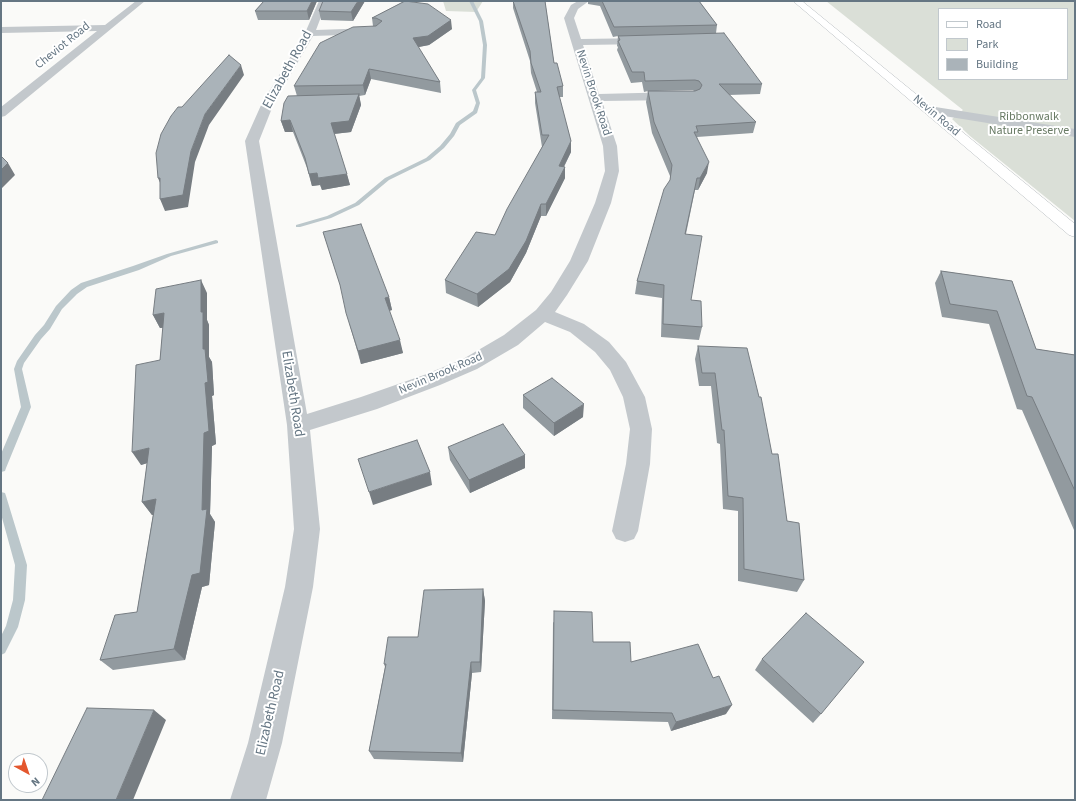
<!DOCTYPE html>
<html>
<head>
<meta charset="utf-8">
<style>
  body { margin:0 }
  #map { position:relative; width:1076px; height:801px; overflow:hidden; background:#fafaf8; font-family:"Source Sans 3",sans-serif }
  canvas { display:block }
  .frame { position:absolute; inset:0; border:2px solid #657683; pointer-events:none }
  .legend { position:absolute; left:938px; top:8px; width:130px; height:72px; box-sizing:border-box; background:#fff; border:1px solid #c1c8cd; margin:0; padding:5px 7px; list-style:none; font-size:12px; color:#657683 }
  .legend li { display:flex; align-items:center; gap:8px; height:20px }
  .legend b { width:20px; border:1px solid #c1c8cd }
  .north { position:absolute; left:8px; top:753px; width:40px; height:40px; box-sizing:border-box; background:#fff; border:1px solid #c1c8cd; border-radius:50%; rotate:140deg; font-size:11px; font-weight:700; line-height:16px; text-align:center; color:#657683 }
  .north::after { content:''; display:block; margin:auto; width:14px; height:18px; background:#e4572e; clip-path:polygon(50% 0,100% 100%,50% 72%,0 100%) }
</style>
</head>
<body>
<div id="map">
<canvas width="1076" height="801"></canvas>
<div class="frame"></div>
<ul class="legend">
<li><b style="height:5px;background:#fff"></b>Road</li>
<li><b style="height:11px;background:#dadfd7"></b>Park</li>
<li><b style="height:11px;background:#aab3b9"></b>Building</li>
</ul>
<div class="north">N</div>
</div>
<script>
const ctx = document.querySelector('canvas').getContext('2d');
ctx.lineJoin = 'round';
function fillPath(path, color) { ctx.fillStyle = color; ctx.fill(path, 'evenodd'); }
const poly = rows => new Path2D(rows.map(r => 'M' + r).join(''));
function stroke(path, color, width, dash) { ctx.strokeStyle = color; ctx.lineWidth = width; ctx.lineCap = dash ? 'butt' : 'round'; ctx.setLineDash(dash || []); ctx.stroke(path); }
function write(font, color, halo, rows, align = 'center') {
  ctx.font = font + ' "Source Sans 3",sans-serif'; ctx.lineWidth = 4; ctx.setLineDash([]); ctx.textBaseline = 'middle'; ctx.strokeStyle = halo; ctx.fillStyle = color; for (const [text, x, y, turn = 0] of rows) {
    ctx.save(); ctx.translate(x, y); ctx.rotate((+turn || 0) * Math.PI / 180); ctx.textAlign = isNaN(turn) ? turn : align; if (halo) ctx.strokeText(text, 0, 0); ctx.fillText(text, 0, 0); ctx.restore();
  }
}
const green = poly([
  [443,1,483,1,476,12,446,11],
  [826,1,1075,1,1075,221,970,136,952,119,963,110],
  [939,9,1067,9,1067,79,939,79]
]);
const stream = poly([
  [469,1,473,1,483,21,487,45,485,78,476,90,480,103,477,113,460,125,454,136,444,148,430,160,389,180,359,205,331,218,300,227,296,227,296,225,327,216,355,203,385,178,426,158,440,146,450,134,456,123,473,111,476,103,472,90,481,78,483,45,479,21,469,1],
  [216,240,218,241,218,243,171,256,139,270,87,287,77,294,62,309,50,329,41,339,24,363,22,369,31,407,6,468,5,471,1,472,1,454,21,407,14,369,17,361,35,335,44,325,56,306,71,290,81,283,133,266,167,254,216,240],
  [1,492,5,493,6,496,27,565,25,600,18,627,5,653,1,655,1,636,6,626,13,600,15,565,1,514,1,492]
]);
const minor = poly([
  [136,1,145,1,5,116,1,117,1,107,97,31,1,33,1,27,105,25,136,1],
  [319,1,327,1,316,30,373,28,378,31,373,34,313,36,274,103,259,141,307,414,361,397,424,375,463,359,504,335,536,310,551,292,570,261,595,203,605,171,603,146,564,18,571,5,578,1,589,1,578,9,574,18,581,39,647,38,652,41,647,44,583,45,599,94,678,92,682,93,684,96,682,99,678,100,602,101,617,146,619,171,611,203,588,261,567,295,555,312,584,324,609,342,626,362,645,397,652,429,650,464,638,531,634,539,625,542,616,539,612,531,626,464,630,429,623,397,610,370,595,352,570,332,545,322,518,345,477,369,440,385,377,409,310,430,320,529,313,587,282,743,266,800,230,800,248,743,285,587,294,529,287,425,245,141,262,103,305,33,319,1],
  [929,106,1075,129,1075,137,925,113,923,110,925,107,929,106]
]);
const major = poly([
  [793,1,802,1,1075,224,1075,237,1069,235,793,1]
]);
const wall = poly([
  [264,1,317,1,309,20,258,20,255,11],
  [365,1,353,21,321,20,319,11],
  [405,1,452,29,429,45,418,47,440,82,441,93,371,79,365,95,359,96,361,105,351,132,334,134,350,185,322,190,320,185,312,186,307,168,293,132,285,132,281,121,297,96,294,86,373,26,372,18],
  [513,1,545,1,554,63,563,86,563,97,559,97,571,141,571,152,564,167,565,167,565,178,546,216,541,216,526,253,510,282,478,307,446,293,445,280,495,235,542,147,535,103,535,92,537,92,531,73,530,61,513,8],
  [588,1,699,1,717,25,716,33,762,84,760,94,729,95,756,122,753,133,697,137,707,173,698,190,695,190,686,234,691,300,702,327,699,340,661,337,662,298,635,294,637,281,670,180,670,176,652,133,646,102,648,91,644,92,642,82,631,83,617,50,618,47,617,46,618,36,613,37,600,6,588,4],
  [693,90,694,91,657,91],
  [323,232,389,297,392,310,389,311,403,353,361,364,350,326,342,291],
  [941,271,1012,281,1036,349,1075,355,1075,530,1074,530,1022,410,1017,409,989,324,942,317,935,283],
  [207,293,207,320,209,325,209,357,212,362,214,395,212,396,216,444,212,446,210,514,215,522,209,585,202,587,185,660,113,670,100,660,137,612,153,515,152,515,142,502,147,463,141,465,160,360,163,328,160,328,153,315],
  [698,346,772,454,787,521,804,580,797,592,738,581,738,511,723,509,720,444,717,443,711,386,699,386,695,359],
  [523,395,583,417,554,436,523,408],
  [448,447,525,455,525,468,470,493,450,460],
  [483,589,485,601,481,672,472,673,463,762,374,759,369,751,385,667,384,664,418,637],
  [553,622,593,642,631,662,713,678,726,714,671,731,668,722,552,719],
  [762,659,821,714,813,723,755,670]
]);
const shadedWall = poly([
  [312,1,317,1,309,20,307,11],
  [358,1,365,1,353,21,351,12],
  [451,20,452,29,429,45,414,48,413,38],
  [241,65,244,75,209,125,195,162,188,207,165,211,160,199,191,151,205,114],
  [369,69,371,79,365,95,363,85],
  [359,94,361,105,351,132,333,134,331,123],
  [290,120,293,132,285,132,281,121],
  [571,141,571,152,558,178,559,166],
  [709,162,707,173,698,190,700,178],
  [8,163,15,175,1,189,1,170],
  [565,167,565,178,546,216,546,204],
  [317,173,320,185,312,186,309,174],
  [347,174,350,185,322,190,318,178],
  [158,178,160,178,163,190],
  [541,204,541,216,526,253,510,282,478,307,477,294],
  [201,280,207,293,207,320,209,325,209,357,212,362,214,395,212,396,216,444,212,446,210,514,215,522,209,585,202,587,185,660,174,649,202,510,205,383,201,312],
  [389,297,392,310,388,311,385,298],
  [164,313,171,326,160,328,153,315],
  [400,340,403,353,361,364,358,351],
  [584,404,583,417,554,436,554,423],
  [149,448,158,460,141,465,132,452],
  [525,455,525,468,470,493,469,480],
  [430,472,432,485,373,505,369,492],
  [156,499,165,512,152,515,142,502],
  [483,589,485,601,481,672,480,662],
  [471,662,472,673,463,762,461,753],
  [732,705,726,714,671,731,676,722],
  [154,710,166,720,133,800,116,800]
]);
const building = poly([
  [264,1,312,1,307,11,255,11,264,1],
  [323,1,358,1,351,12,319,11,323,1],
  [405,1,428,4,451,20,428,36,413,38,440,82,369,69,363,85,294,86,320,43,353,27,376,26,382,21,376,18,372,18,405,1],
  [513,1,545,1,554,63,557,63,563,86,557,87,558,91,571,141,559,166,565,167,546,204,541,204,526,241,509,269,477,294,445,280,476,232,495,235,507,209,549,135,542,135,535,92,541,92,531,63,530,51,513,1],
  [602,1,699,1,717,25,614,27,602,1],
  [724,33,762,84,719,84,756,122,696,126,698,132,694,132,709,162,700,178,697,178,685,234,702,236,691,300,701,301,702,327,663,324,664,285,637,281,664,189,670,180,672,165,654,122,648,91,695,91,700,89,702,85,699,81,695,80,645,81,644,72,632,72,618,41,620,40,618,36,724,33],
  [229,55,241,65,205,114,191,151,183,195,160,199,160,178,158,178,156,153,161,134,171,116,178,107,182,107,229,55],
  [359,94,349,121,331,123,347,174,318,178,317,173,309,174,305,158,290,120,281,121,284,103,288,96,359,94],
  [1,156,8,163,1,170,1,156],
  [361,224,389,297,385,298,400,340,358,351,346,313,340,285,323,232,361,224],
  [941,271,1012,281,1036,349,1075,355,1075,491,1032,397,1027,396,997,311,950,304,941,271],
  [201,280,201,312,203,312,203,349,205,349,208,382,205,383,209,431,204,433,202,510,207,509,200,573,192,575,174,649,100,660,115,615,137,612,156,499,142,502,149,448,132,452,136,365,160,360,164,313,153,315,156,289,201,280],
  [698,346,747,348,759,397,761,397,772,454,778,454,787,521,799,523,804,580,744,569,743,498,728,496,724,430,722,430,715,373,702,373,698,346],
  [552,378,584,404,554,423,523,395,552,378],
  [503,424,525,455,469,480,448,447,503,424],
  [417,440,430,472,369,492,358,459,417,440],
  [483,589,480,662,471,662,461,753,369,751,386,664,384,664,388,637,418,637,424,590,483,589],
  [554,611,592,612,593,642,630,642,631,662,698,644,713,678,719,676,732,705,676,722,672,713,553,710,554,611],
  [806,613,864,662,821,714,762,659,806,613],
  [87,708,154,710,116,800,42,800,87,708]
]);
const farStreetnames = [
  ["Cheviot Road",63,46,-39],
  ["Nevin Brook Road",593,93,72],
  ["Nevin Road",936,116,40],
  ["Nevin Brook Road",441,374,-23]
];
const farParknames = [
  ["Ribbonwalk",1029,117],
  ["Nature Preserve",1029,131]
];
const streetNames = [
  ["Elizabeth Road",288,70,-61],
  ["Elizabeth Road",292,394,81],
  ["Elizabeth Road",271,713,-77]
];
fillPath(green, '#dadfd7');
fillPath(stream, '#bbc7cb');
stroke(major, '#b5babe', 1);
fillPath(minor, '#c3c8cc');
fillPath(major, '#fff');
fillPath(wall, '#929a9f');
fillPath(shadedWall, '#777d82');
fillPath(building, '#aab3b9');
stroke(building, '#777d82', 1);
write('12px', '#657683', '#fff', farStreetnames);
write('12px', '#687a64', '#fff', farParknames);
write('14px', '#657683', '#fff', streetNames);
</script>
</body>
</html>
